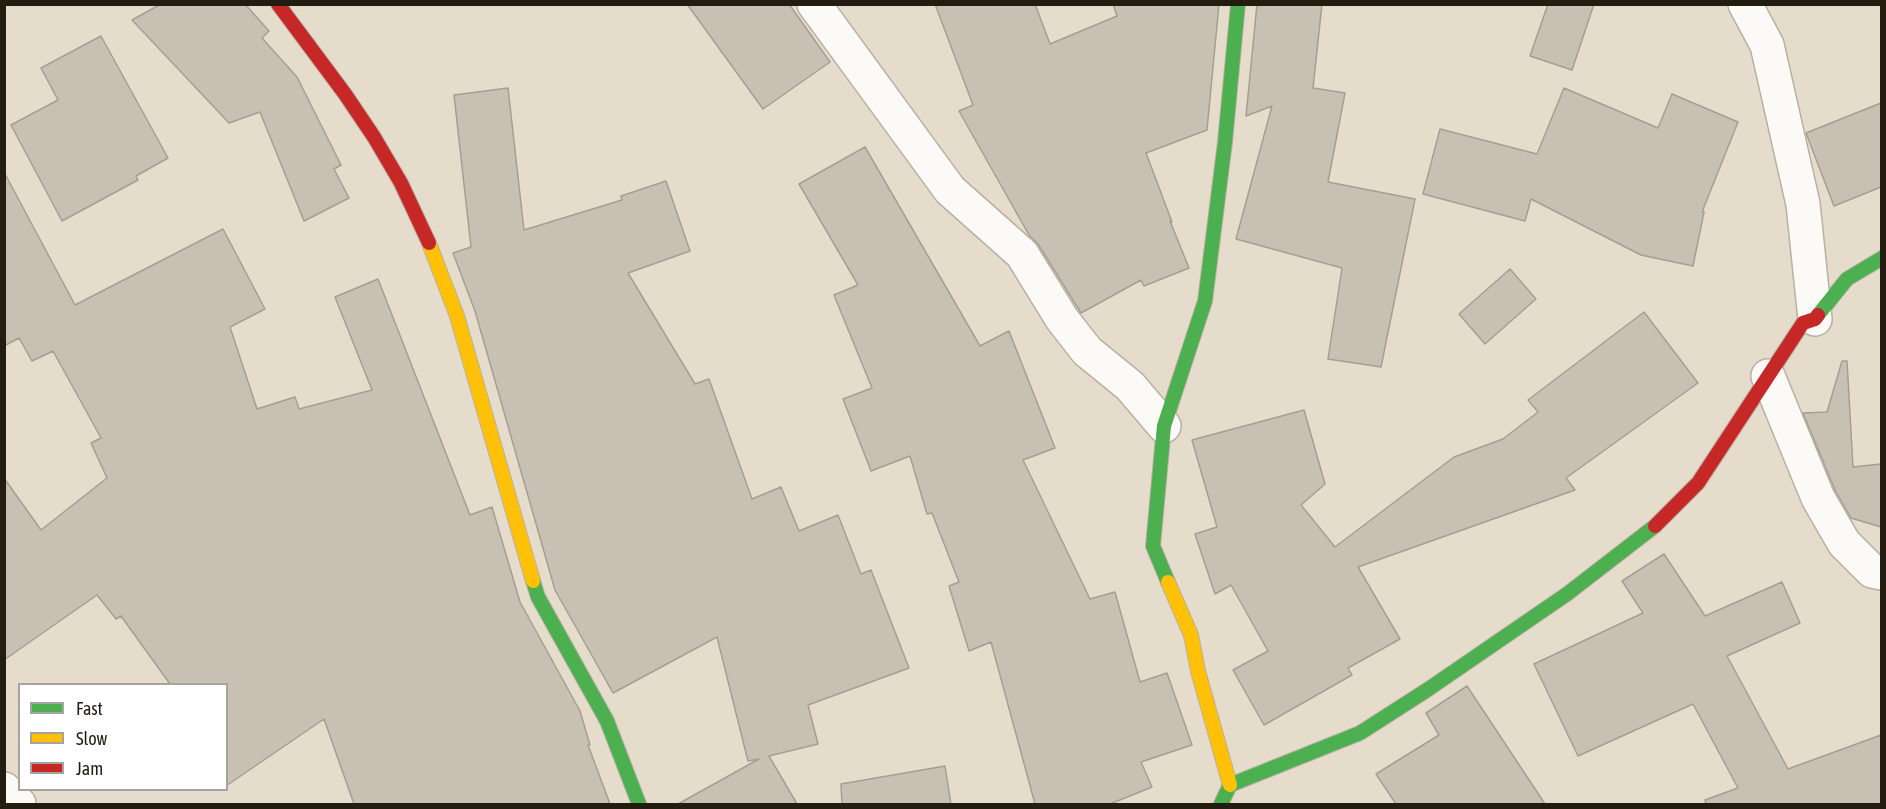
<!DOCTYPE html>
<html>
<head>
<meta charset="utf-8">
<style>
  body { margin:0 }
  #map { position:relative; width:1886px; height:809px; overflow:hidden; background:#e6dccc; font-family:"Asap Condensed",sans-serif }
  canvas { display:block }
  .frame { position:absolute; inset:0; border:6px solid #221c11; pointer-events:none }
  .legend { position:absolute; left:18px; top:683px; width:210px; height:108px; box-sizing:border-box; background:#fff; border:2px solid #a7a4a0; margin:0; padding:8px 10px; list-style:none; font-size:18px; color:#221c11 }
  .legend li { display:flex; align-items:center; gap:12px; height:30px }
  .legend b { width:30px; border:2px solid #a7a4a0 }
</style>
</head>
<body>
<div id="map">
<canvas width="1886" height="809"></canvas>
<div class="frame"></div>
<ul class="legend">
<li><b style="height:8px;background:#4caf50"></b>Fast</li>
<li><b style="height:8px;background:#ffc107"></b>Slow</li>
<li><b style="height:8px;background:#c62828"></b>Jam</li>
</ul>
</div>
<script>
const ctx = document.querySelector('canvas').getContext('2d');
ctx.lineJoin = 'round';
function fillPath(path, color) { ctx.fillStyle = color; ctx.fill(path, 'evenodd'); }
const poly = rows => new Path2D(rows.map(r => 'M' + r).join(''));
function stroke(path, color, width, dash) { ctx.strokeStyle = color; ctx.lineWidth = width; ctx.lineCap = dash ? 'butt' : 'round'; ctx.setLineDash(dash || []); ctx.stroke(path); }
const building = poly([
  [161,4,245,4,269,31,262,38,297,77,341,165,334,169,349,198,304,221,260,112,229,123,132,20,161,4],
  [687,4,789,4,830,62,763,109,687,4],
  [935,4,1035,4,1050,44,1117,16,1113,4,1219,4,1207,130,1146,153,1172,222,1170,221,1189,268,1144,286,1141,280,1081,313,1038,244,1029,235,959,111,973,105,935,4],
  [1257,4,1322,4,1313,88,1345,93,1328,182,1415,199,1381,367,1328,359,1342,268,1236,239,1272,106,1246,116,1257,4],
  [1548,4,1594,4,1572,70,1530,56,1548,4],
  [101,36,168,158,136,176,138,180,62,221,11,125,58,100,41,68,101,36],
  [508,88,524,230,622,200,621,196,666,181,690,251,628,273,695,384,709,379,752,499,781,487,799,531,838,515,861,574,871,570,909,668,808,705,818,744,769,756,797,804,678,804,759,759,748,761,717,637,613,693,555,590,475,311,453,253,471,247,454,95,508,88],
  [1564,88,1658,128,1672,94,1738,122,1702,212,1704,212,1693,266,1641,255,1531,199,1525,221,1423,194,1440,129,1537,154,1564,88],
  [1881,103,1881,187,1834,206,1806,133,1881,103],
  [865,147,980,346,1009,331,1055,448,1023,460,1090,599,1115,592,1140,682,1167,673,1192,745,1141,762,1152,787,1110,804,1035,804,991,642,969,651,949,586,959,582,932,513,927,514,910,456,871,471,843,399,872,388,834,295,858,285,799,184,865,147],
  [4,172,75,305,223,229,265,309,230,327,257,409,295,397,299,409,372,390,335,297,378,279,470,515,492,507,520,602,580,711,590,745,588,745,610,804,354,804,324,719,226,786,226,684,170,684,121,616,116,619,97,595,4,660,4,478,41,530,107,478,91,443,101,438,53,351,32,361,19,338,4,346,4,172],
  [1510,269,1536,299,1485,344,1459,314,1510,269],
  [1644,312,1698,383,1566,478,1575,490,1358,567,1400,639,1348,668,1352,675,1264,725,1233,670,1268,651,1231,585,1215,594,1195,534,1217,527,1192,440,1304,410,1325,484,1301,505,1335,547,1454,457,1503,439,1538,412,1528,400,1644,312],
  [1842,361,1847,361,1853,467,1881,464,1881,527,1851,518,1835,490,1803,413,1827,412,1842,361],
  [1664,554,1705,616,1782,582,1800,623,1727,656,1788,769,1881,735,1881,804,1706,804,1705,800,1738,788,1693,704,1578,756,1534,664,1643,613,1622,581,1664,554],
  [1467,686,1545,804,1396,804,1376,774,1439,735,1426,713,1467,686],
  [945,766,951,804,842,804,841,784,945,766]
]);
const street = poly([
  [814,4,950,190,1022,254,1062,319,1087,351,1130,386,1164,426],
  [1745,4,1767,45,1803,204,1815,319],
  [1768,376,1818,498,1844,543,1872,571,1882,573],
  [4,789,19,804]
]);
const fast = poly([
  [1818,315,1847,279,1882,258],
  [533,581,538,597,607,721,639,804],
  [1168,582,1153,546,1164,426,1205,301,1225,142,1238,4],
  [1221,804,1230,785,1360,733,1427,690,1567,594,1655,526]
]);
const slow = poly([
  [429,243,457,316,533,581],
  [1168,582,1191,635,1198,671,1230,785]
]);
const jam = poly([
  [278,4,345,94,374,137,401,183,429,243],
  [1655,526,1698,483,1803,323,1815,319,1818,315]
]);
fillPath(building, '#c9c0b4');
stroke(building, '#a69e92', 1.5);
stroke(street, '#b8b0a3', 36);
stroke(fast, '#b8b0a3', 16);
stroke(slow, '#b8b0a3', 16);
stroke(jam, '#b8b0a3', 16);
stroke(street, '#fbfaf7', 33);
stroke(fast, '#4caf50', 14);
stroke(slow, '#ffc107', 14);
stroke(jam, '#c62828', 14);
</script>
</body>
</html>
